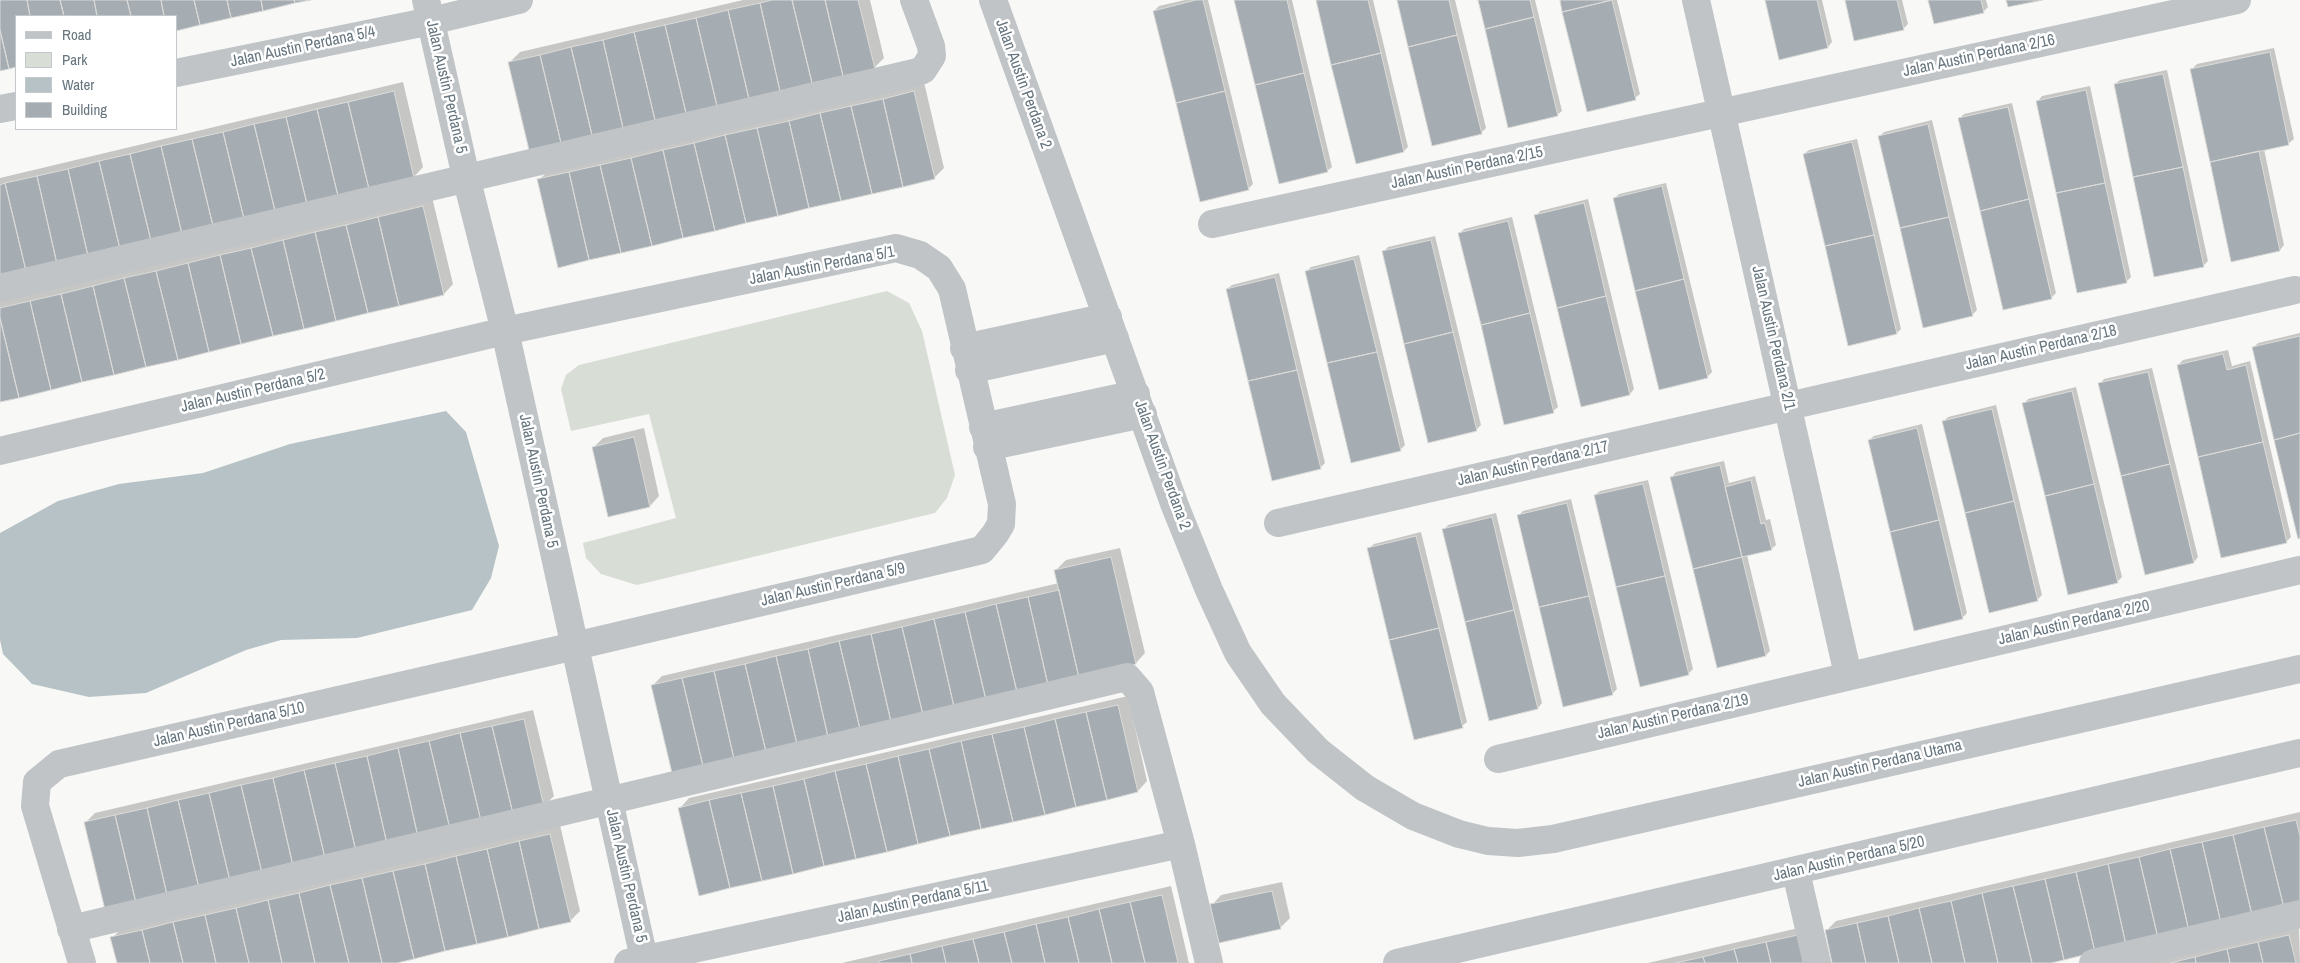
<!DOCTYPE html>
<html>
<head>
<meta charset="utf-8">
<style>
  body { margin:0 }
  #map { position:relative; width:2300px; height:963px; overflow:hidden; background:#f8f8f6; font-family:"Archivo Narrow",sans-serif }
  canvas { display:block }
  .legend { position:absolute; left:15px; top:15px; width:162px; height:115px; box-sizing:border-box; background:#fff; border:1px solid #c2c8cb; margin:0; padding:6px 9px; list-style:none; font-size:15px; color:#66757e }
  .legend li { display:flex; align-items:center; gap:10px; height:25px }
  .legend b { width:25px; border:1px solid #c2c8cb }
</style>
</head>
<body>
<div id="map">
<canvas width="2300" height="963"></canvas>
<ul class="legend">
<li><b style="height:6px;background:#c0c4c7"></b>Road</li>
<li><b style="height:14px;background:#d8ddd5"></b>Park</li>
<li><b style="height:14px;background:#b7c2c6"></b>Water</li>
<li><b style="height:14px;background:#a5adb2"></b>Building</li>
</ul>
</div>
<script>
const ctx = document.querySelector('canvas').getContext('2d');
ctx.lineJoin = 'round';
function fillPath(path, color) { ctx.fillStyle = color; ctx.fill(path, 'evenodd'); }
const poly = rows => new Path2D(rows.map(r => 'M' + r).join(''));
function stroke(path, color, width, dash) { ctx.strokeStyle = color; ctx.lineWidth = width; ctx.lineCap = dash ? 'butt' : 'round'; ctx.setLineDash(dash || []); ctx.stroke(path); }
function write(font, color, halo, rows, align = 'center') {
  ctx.font = font + ' "Archivo Narrow",sans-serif'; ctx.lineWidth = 5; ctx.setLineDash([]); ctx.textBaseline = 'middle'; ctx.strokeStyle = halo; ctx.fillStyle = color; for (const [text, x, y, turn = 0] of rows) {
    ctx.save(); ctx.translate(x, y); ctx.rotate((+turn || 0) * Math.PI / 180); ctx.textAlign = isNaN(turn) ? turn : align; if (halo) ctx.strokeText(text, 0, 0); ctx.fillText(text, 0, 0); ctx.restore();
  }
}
const green = poly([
  [887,291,909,303,922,331,955,475,947,498,935,513,637,585,601,574,586,558,583,543,676,518,649,414,571,431,561,389,566,375,579,365]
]);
const water = poly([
  [446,411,466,432,499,546,491,578,472,610,357,638,281,640,246,650,146,693,89,697,32,684,3,654,0,640,0,533,58,501,119,484,203,473,290,444]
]);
const shadow = poly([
  [0,0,306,0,176,16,16,16,16,66,0,70],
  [743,0,870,0,884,58,874,68,510,62,520,52],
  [1185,0,1208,0,1253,184,1248,189,1154,11,1159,6],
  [1236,0,1292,0,1332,167,1327,171],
  [1317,0,1373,0,1408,147,1404,151],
  [1398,0,1455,0,1486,128,1481,133],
  [1479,0,1535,0,1562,111,1557,115],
  [1561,0,1617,0,1640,94,1635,98],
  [1766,0,1822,0,1832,42,1828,47],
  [1846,0,1902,0,1908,24,1903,29],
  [1930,0,1986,0,1988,7,1983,12],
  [2274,48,2294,139,2289,143,2264,149,2284,245,2280,250,2232,260,2192,69,2197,64],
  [2167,70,2208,261,2203,266,2115,84,2120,80],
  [403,82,423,167,414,177,0,276,0,178],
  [924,82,944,168,934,178,539,180,549,170],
  [2090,86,2131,277,2126,282,2038,101,2042,96],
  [2012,103,2056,293,2051,298,1960,118,1964,114],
  [1932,120,1977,310,1972,315,1880,136,1884,132],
  [1857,139,1901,329,1897,333,1804,154,1809,150],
  [1666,183,1712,372,1707,377,1614,199,1619,194],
  [432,197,453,284,444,294,0,401,0,302],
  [1588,199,1634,389,1630,394,1582,405,1536,216,1540,211],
  [1512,217,1558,407,1553,411,1460,233,1464,229],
  [1435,236,1481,425,1476,430,1383,252,1388,247],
  [1359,255,1405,445,1400,450,1306,272,1311,267],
  [1279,273,1325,463,1320,468,1227,289,1232,285],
  [2300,333,2300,537,2253,348,2258,343],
  [2228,350,2232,366,2250,361,2291,537,2286,542,2178,365,2183,360],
  [2152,368,2198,557,2194,562,2146,573,2100,384,2104,379],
  [2076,387,2122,577,2117,582,2024,404,2028,399],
  [1996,405,2042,595,2038,599,1990,611,1944,421,1948,417],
  [1922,424,1967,613,1962,618,1869,440,1874,436],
  [644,428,659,496,650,506,593,448,603,438],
  [1724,461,1729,483,1755,476,1766,520,1770,519,1776,545,1771,549,1747,555,1770,651,1766,655,1672,477,1676,472],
  [1648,480,1693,669,1688,674,1595,495,1600,491],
  [1571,499,1617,689,1612,694,1519,515,1523,511],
  [1496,513,1542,703,1538,708,1444,530,1448,525],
  [1421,532,1467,722,1462,726,1369,548,1374,544],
  [1120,548,1145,653,1136,663,652,686,662,676,1059,583,1056,570,1066,560],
  [1128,696,1147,781,1138,791,680,808,689,798],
  [533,710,554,796,544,806,85,823,95,813],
  [2300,812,2300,903,2045,963,1834,963,1826,931,1836,921],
  [560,825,580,911,570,921,392,963,118,963,112,938,122,928],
  [1282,882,1290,918,1280,928,1212,905,1221,895],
  [1171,886,1189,963,842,963],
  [1807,926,1816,963,1648,963],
  [2299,926,2300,963,2141,963]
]);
const building = poly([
  [0,0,27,0,30,16,16,16,16,67,9,69,0,30,0,0],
  [27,0,60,0,64,16,30,16,27,0],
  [60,0,94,0,97,16,64,16,60,0],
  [94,0,127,0,131,16,97,16,94,0],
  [127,0,161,0,164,16,131,16,127,0],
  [161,0,194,0,200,25,176,31,176,16,164,16,161,0],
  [194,0,227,0,231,18,200,25,194,0],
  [227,0,261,0,263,11,231,18,227,0],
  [261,0,294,0,295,3,263,11,261,0],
  [294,0,311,0,295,3,294,0],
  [772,0,792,0,812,83,780,91,760,3,772,0],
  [792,0,825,0,843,76,812,83,792,0],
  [825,0,858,0,875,69,843,76,825,0],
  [1196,0,1203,0,1225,91,1176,103,1153,11,1196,0],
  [1234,0,1287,0,1304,73,1255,85,1234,0],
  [1316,0,1368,0,1381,53,1331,65,1316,0],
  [1397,0,1449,0,1457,35,1408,47,1397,0],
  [1478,0,1530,0,1534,17,1485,29,1478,0],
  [1560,0,1612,0,1562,12,1560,0],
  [1612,0,1636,100,1587,112,1562,12,1612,0],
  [1765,0,1817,0,1828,48,1779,60,1765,0],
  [1845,0,1897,0,1904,30,1854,41,1845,0],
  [1928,0,1981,0,1984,13,1934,24,1928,0],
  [2006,0,2043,0,2008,7,2006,0],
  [760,3,780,91,749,99,728,10,760,3],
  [728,10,749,99,717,106,696,18,728,10],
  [1534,17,1558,116,1508,128,1485,29,1534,17],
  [696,18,717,106,686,113,665,25,696,18],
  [665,25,686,113,655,120,634,32,665,25],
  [0,30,9,69,0,71,0,30],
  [634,32,655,120,623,128,603,40,634,32],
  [1457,35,1482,134,1432,146,1408,47,1457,35],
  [603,40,623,128,592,135,571,47,603,40],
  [571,47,592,135,561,143,540,55,571,47],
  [2270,52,2289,145,2210,162,2190,69,2270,52],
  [1381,53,1404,152,1356,164,1331,65,1381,53],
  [540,55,561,143,529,150,508,62,540,55],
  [1304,73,1328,172,1279,184,1255,85,1304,73],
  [2163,74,2183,167,2133,177,2114,84,2163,74],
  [2086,90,2105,183,2056,193,2036,101,2086,90],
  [394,91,414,178,369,189,348,102,394,91],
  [914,91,935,179,903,187,883,99,914,91],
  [1225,91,1249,190,1200,202,1176,103,1225,91],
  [883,99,903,187,872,194,851,106,883,99],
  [348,102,369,189,338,196,317,109,348,102],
  [851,106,872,194,841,201,820,113,851,106],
  [2008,107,2029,199,1980,211,1958,118,2008,107],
  [317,109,338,196,307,204,286,117,317,109],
  [820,113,841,201,809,208,789,121,820,113],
  [286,117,307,204,275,211,254,124,286,117],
  [789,121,809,208,778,216,757,128,789,121],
  [254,124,275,211,244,219,223,132,254,124],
  [1928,124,1949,217,1900,228,1878,136,1928,124],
  [757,128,778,216,746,223,725,135,757,128],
  [223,132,244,219,213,226,192,139,223,132],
  [725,135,746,223,715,231,694,143,725,135],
  [192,139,213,226,182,234,161,146,192,139],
  [1852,142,1874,235,1825,246,1803,154,1852,142],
  [694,143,715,231,683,238,663,150,694,143],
  [161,146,182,234,151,241,130,154,161,146],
  [663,150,683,238,652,246,631,158,663,150],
  [2259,151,2280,251,2231,262,2210,162,2259,151],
  [130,154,151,241,120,249,99,161,130,154],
  [631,158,652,246,621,253,600,165,631,158],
  [99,161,120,249,88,256,68,169,99,161],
  [600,165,621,253,589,260,569,172,600,165],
  [2183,167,2204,267,2154,277,2133,177,2183,167],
  [68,169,88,256,57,264,37,176,68,169],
  [569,172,589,260,558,268,537,179,569,172],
  [37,176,57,264,26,271,5,183,37,176],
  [5,183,26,271,0,277,0,185,5,183],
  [2105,183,2127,283,2077,293,2056,193,2105,183],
  [1662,186,1684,279,1635,291,1613,198,1662,186],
  [2029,199,2052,299,2003,310,1980,211,2029,199],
  [1584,203,1606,296,1557,308,1534,215,1584,203],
  [423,206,444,295,399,306,378,217,423,206],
  [378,217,399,306,368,313,346,225,378,217],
  [1949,217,1973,316,1923,328,1900,228,1949,217],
  [1508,221,1530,313,1481,325,1458,233,1508,221],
  [346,225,368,313,336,321,315,232,346,225],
  [315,232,336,321,304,329,283,240,315,232],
  [1874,235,1897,334,1848,346,1825,246,1874,235],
  [283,240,304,329,273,336,251,248,283,240],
  [1431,240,1453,332,1404,344,1382,251,1431,240],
  [251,248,273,336,241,344,220,255,251,248],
  [220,255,241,344,209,352,188,263,220,255],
  [1354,259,1377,352,1327,363,1305,271,1354,259],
  [188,263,209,352,178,360,156,271,188,263],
  [156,271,178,360,146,367,124,278,156,271],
  [1275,277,1297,370,1248,381,1226,289,1275,277],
  [124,278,146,367,114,375,93,286,124,278],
  [1684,279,1708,378,1659,390,1635,291,1684,279],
  [93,286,114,375,82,382,61,294,93,286],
  [61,294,82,382,51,390,30,301,61,294],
  [1606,296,1630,395,1581,407,1557,308,1606,296],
  [30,301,51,390,19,398,0,318,0,308,30,301],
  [1530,313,1554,413,1504,425,1481,325,1530,313],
  [0,318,19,398,0,402,0,318],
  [1453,332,1477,431,1428,443,1404,344,1453,332],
  [2300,336,2300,433,2274,440,2252,347,2300,336],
  [1377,352,1401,451,1351,463,1327,363,1377,352],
  [2223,354,2227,370,2246,365,2263,442,2198,457,2177,365,2223,354],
  [1297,370,1321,469,1272,481,1248,381,1297,370],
  [2148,372,2170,464,2121,476,2098,383,2148,372],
  [2072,391,2094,484,2045,496,2022,403,2072,391],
  [1992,409,2014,501,1965,513,1942,421,1992,409],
  [1917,428,1939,520,1890,532,1868,440,1917,428],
  [2300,433,2300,538,2298,539,2274,440,2300,433],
  [634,437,650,507,608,517,592,447,634,437],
  [2263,442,2287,543,2221,558,2198,457,2263,442],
  [2170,464,2194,563,2145,575,2121,476,2170,464],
  [1720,465,1742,557,1693,569,1670,477,1720,465],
  [1751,480,1761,524,1765,523,1772,550,1742,557,1725,487,1751,480],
  [1643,484,1665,576,1616,587,1594,495,1643,484],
  [2094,484,2118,583,2068,595,2045,496,2094,484],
  [2014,501,2038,601,1989,613,1965,513,2014,501],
  [1567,503,1589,596,1539,607,1517,515,1567,503],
  [1492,517,1514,610,1465,622,1442,529,1492,517],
  [1939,520,1963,619,1914,631,1890,532,1939,520],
  [1416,536,1439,628,1389,640,1367,548,1416,536],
  [1111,557,1136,664,1079,678,1054,570,1111,557],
  [1742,557,1766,656,1717,668,1693,569,1742,557],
  [1665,576,1689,675,1640,687,1616,587,1665,576],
  [1059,590,1079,678,1048,685,1028,597,1059,590],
  [1589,596,1613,695,1563,707,1539,607,1589,596],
  [1028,597,1048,685,1017,692,996,604,1028,597],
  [996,604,1017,692,986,700,965,612,996,604],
  [1514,610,1538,709,1489,721,1465,622,1514,610],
  [965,612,986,700,954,707,934,619,965,612],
  [934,619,954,707,923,715,902,627,934,619],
  [902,627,923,715,891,722,871,634,902,627],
  [1439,628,1463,728,1414,740,1389,640,1439,628],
  [871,634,891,722,860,729,839,641,871,634],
  [839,641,860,729,828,737,808,649,839,641],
  [808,649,828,737,797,744,776,656,808,649],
  [776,656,797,744,766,752,745,664,776,656],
  [745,664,766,752,734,759,714,671,745,664],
  [714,671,734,759,703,766,682,678,714,671],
  [682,678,703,766,672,773,651,685,682,678],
  [1118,705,1138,792,1107,800,1086,712,1118,705],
  [1086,712,1107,800,1076,807,1055,719,1086,712],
  [524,719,544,807,513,814,492,726,524,719],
  [1055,719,1076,807,1045,815,1024,727,1055,719],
  [492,726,513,814,481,821,460,733,492,726],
  [1024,727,1045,815,1013,822,992,734,1024,727],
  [460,733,481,821,450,829,429,741,460,733],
  [992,734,1013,822,981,829,961,741,992,734],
  [429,741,450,829,418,837,398,748,429,741],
  [961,741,981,829,950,836,929,749,961,741],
  [398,748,418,837,387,844,367,756,398,748],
  [929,749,950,836,918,844,898,756,929,749],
  [367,756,387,844,356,851,335,763,367,756],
  [898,756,918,844,887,852,866,764,898,756],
  [335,763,356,851,325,858,304,770,335,763],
  [866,764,887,852,856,859,835,771,866,764],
  [304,770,325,858,293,866,273,778,304,770],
  [835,771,856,859,824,866,804,779,835,771],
  [273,778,293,866,262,873,241,785,273,778],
  [804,779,824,866,793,874,773,786,804,779],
  [241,785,262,873,230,881,209,793,241,785],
  [773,786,793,874,762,881,741,793,773,786],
  [209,793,230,881,199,888,178,800,209,793],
  [741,793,762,881,730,888,709,800,741,793],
  [178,800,199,888,167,895,147,808,178,800],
  [709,800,730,888,699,896,678,808,709,800],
  [147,808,167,895,136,903,115,815,147,808],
  [115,815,136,903,105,910,84,822,115,815],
  [2296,820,2300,836,2300,904,2284,908,2264,827,2296,820],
  [2264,827,2284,908,2252,915,2233,835,2264,827],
  [550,834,571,922,539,929,519,841,550,834],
  [2233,835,2252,915,2221,923,2202,842,2233,835],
  [519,841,539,929,508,937,487,849,519,841],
  [2202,842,2221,923,2189,931,2170,849,2202,842],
  [487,849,508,937,477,944,456,856,487,849],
  [2170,849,2189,931,2158,938,2139,857,2170,849],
  [456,856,477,944,445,951,425,864,456,856],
  [2139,857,2158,938,2126,945,2108,864,2139,857],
  [425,864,445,951,414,959,393,871,425,864],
  [2108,864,2126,945,2095,952,2076,872,2108,864],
  [393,871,414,959,397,963,382,963,362,878,393,871],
  [2076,872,2095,952,2064,960,2045,879,2076,872],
  [362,878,382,963,349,963,330,885,362,878],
  [2045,879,2064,960,2051,963,2032,963,2013,886,2045,879],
  [330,885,349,963,315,963,299,893,330,885],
  [2013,886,2032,963,1998,963,1982,893,2013,886],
  [1272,891,1281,929,1219,943,1210,904,1272,891],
  [299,893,315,963,282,963,268,900,299,893],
  [1982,893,1998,963,1965,963,1951,901,1982,893],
  [1162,895,1178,963,1145,963,1130,902,1162,895],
  [268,900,282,963,249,963,236,908,268,900],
  [1951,901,1965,963,1932,963,1919,908,1951,901],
  [1130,902,1145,963,1112,963,1099,909,1130,902],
  [236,908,249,963,216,963,205,915,236,908],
  [1919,908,1932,963,1899,963,1888,916,1919,908],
  [1099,909,1112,963,1079,963,1068,917,1099,909],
  [205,915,216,963,183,963,173,922,205,915],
  [1888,916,1899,963,1866,963,1857,923,1888,916],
  [1068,917,1079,963,1045,963,1036,924,1068,917],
  [173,922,183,963,150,963,142,930,173,922],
  [1857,923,1866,963,1832,963,1825,930,1857,923],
  [1036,924,1045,963,1012,963,1004,932,1036,924],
  [142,930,150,963,117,963,110,937,142,930],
  [1004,932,1012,963,979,963,973,939,1004,932],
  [1798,935,1804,963,1771,963,1766,942,1798,935],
  [2289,935,2296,963,2263,963,2258,942,2289,935],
  [973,939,979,963,946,963,942,946,973,939],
  [1766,942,1771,963,1738,963,1734,949,1766,942],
  [2258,942,2263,963,2230,963,2227,949,2258,942],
  [942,946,946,963,912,963,910,954,942,946],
  [1734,949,1738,963,1705,963,1703,957,1734,949],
  [2227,949,2230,963,2196,963,2195,957,2227,949],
  [910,954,912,963,879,963,879,961,910,954],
  [1703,957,1705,963,1675,963,1703,957],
  [2195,957,2196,963,2170,963,2195,957]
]);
const minor = poly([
  [426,0,466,177,505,331,645,963],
  [993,0,1175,506,1209,590,1238,653,1273,704,1318,751,1365,788,1413,816,1459,834,1488,841,1518,843,1553,839,2300,669],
  [1696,0,1848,675],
  [176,73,431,21,519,0],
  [0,109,16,106],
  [1212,224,2237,0],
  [0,288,914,73,923,70,932,56,931,46,914,0],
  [964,348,1108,317],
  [969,370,1115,338],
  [983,427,1136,394],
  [987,447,1143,414],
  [0,451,505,331,896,248,920,255,939,268,952,289,1002,504,1001,524,995,534,982,550,575,646,59,764,37,782,35,806,82,963],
  [1278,523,2295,290],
  [1498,759,2300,570],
  [1796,872,1817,963],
  [71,929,1127,677,1140,692,1181,844,1209,963],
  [628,963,1181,844],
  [1397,963,2300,753],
  [2093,963,2300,914]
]);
const streetNames = [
  ["Jalan Austin Perdana 5/4",303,47,-12],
  ["Jalan Austin Perdana 2/16",1979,56,-12],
  ["Jalan Austin Perdana 2",1023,84,70],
  ["Jalan Austin Perdana 5",446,87,77],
  ["Jalan Austin Perdana 2/15",1467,168,-12],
  ["Jalan Austin Perdana 5/1",822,266,-11],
  ["Jalan Austin Perdana 2/1",1773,338,77],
  ["Jalan Austin Perdana 2/18",2041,348,-13],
  ["Jalan Austin Perdana 5/2",253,391,-13],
  ["Jalan Austin Perdana 2/17",1533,464,-13],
  ["Jalan Austin Perdana 2",1162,465,70],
  ["Jalan Austin Perdana 5",538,481,78],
  ["Jalan Austin Perdana 5/9",833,585,-13],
  ["Jalan Austin Perdana 2/20",2074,623,-13],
  ["Jalan Austin Perdana 2/19",1673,717,-13],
  ["Jalan Austin Perdana 5/10",229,725,-13],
  ["Jalan Austin Perdana Utama",1880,764,-13],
  ["Jalan Austin Perdana 5/20",1849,859,-13],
  ["Jalan Austin Perdana 5",626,876,77],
  ["Jalan Austin Perdana 5/11",913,902,-12]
];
fillPath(green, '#d8ddd5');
fillPath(water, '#b7c2c6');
fillPath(shadow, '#0003');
fillPath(building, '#a5adb2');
stroke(building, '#dadad8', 1);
stroke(minor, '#c0c4c7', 28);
write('16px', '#66757e', '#fff', streetNames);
</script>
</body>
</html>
